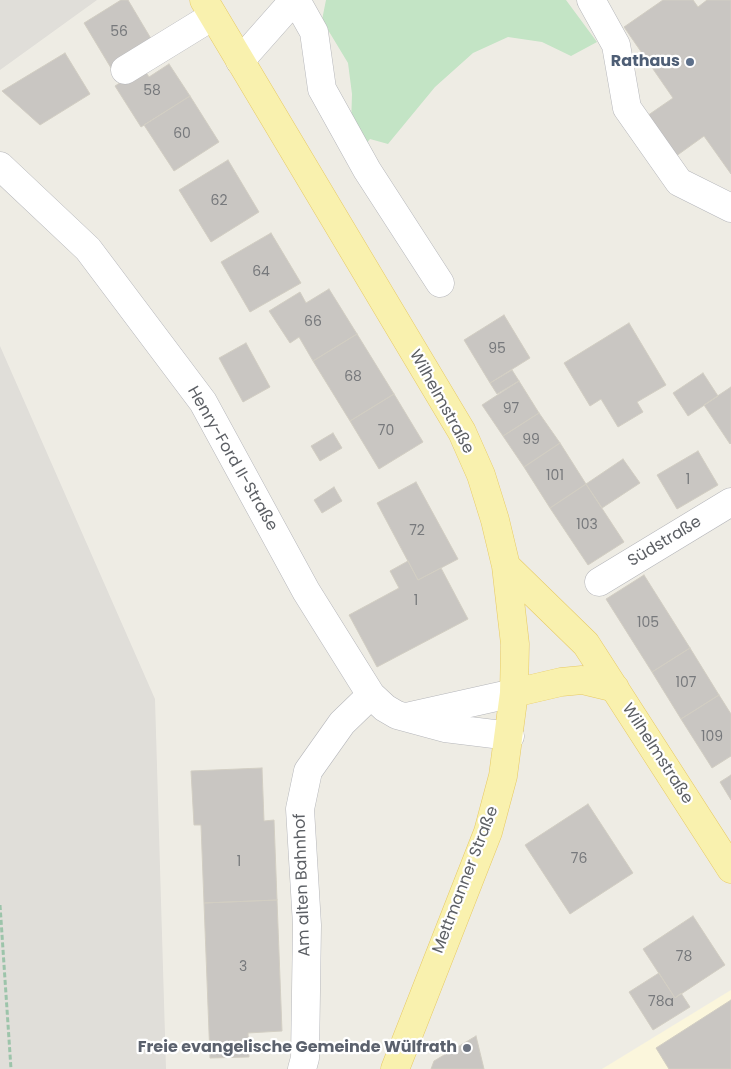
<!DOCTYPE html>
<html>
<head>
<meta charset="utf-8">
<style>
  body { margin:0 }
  canvas { display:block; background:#eeece4 }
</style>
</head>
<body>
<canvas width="731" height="1069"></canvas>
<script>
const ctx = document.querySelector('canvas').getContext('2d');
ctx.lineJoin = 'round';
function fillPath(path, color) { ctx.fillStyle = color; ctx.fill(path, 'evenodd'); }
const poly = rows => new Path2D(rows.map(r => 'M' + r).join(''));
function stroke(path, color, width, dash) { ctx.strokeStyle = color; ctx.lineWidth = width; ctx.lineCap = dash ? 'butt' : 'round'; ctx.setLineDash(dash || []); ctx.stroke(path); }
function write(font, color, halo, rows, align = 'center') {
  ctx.font = font + ' Poppins,sans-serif'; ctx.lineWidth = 4.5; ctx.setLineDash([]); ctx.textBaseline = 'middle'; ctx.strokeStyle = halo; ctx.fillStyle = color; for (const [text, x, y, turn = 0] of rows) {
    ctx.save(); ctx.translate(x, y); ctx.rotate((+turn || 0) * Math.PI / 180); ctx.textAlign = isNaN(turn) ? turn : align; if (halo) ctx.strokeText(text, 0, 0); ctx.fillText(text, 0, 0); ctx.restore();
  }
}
const commercial = poly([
  [731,990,731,1069,602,1069]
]);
const industrial = poly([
  [0,0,97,0,0,70],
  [0,346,155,699,166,1069,0,1069]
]);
const green = poly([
  [326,0,566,0,597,42,571,56,542,42,508,37,473,53,435,87,388,144,370,139,364,146,351,127,352,94,348,63,322,20]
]);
const building = poly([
  [121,0,128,0,153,42,111,68,84,23,121,0],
  [663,0,693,0,698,7,707,0,731,0,731,174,704,136,672,159,644,118,673,98,624,27,663,0],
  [65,53,90,94,40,125,2,91,65,53],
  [169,64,190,96,141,127,115,86,143,68,149,77,169,64],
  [190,96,219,142,174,171,144,125,190,96],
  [228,160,259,212,211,242,179,190,228,160],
  [271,233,301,283,250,312,221,262,271,233],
  [329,289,357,334,313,361,299,337,290,343,269,311,300,292,306,303,329,289],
  [504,315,530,358,490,383,464,340,504,315],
  [629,323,666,385,637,402,643,412,618,427,601,399,590,406,564,363,629,323],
  [357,334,394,394,350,421,313,361,357,334],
  [246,343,270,387,243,402,219,358,246,343],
  [512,370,519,381,497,394,490,383,512,370],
  [703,373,718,396,688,416,673,393,703,373],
  [519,381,539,413,503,436,482,405,519,381],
  [731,387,731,443,730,444,704,405,731,387],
  [394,394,423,442,379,469,350,421,394,394],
  [539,413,560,443,524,467,503,436,539,413],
  [333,433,342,448,320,461,311,446,333,433],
  [560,443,586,484,550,508,524,467,560,443],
  [698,451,718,485,677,509,657,475,698,451],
  [623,459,640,483,602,508,586,484,623,459],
  [416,482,458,559,418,580,377,503,416,482],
  [586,484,624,542,588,565,550,508,586,484],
  [334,487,342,501,322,513,314,500,334,487],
  [408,561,418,580,441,568,468,619,377,667,349,615,399,588,390,571,408,561],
  [644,575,690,648,652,672,606,599,644,575],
  [690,648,719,695,681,719,652,672,690,648],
  [719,695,731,714,731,756,712,768,681,719,719,695],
  [262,768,264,821,274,820,277,900,204,903,201,825,194,825,191,771,262,768],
  [731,775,731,800,720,782,731,775],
  [588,804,633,873,570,914,525,845,588,804],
  [277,900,282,1031,248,1033,249,1057,210,1058,204,903,277,900],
  [693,916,725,965,675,998,643,949,693,916],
  [659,973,675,998,681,993,690,1007,653,1030,629,992,659,973],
  [731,1000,731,1069,669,1069,656,1048,731,1000],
  [476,1036,484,1069,431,1069,434,1061,476,1036]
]);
const path = poly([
  [0,905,11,1069]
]);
const minor = poly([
  [296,0,314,32,322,89,367,170,440,283],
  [591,0,616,45,627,108,679,182,731,208],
  [240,61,294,0],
  [125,70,213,16],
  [0,166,88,249,203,402,306,591,371,695,385,708,397,715,445,728,510,736],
  [599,582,731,502],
  [411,716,514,693],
  [302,1069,305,1058,307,925,300,809,308,771,342,723,371,695]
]);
const major = poly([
  [204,0,462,432,481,475,495,520,506,566,515,644,514,693,503,776,488,832,395,1069],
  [506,566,586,644,731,869],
  [514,693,561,682,582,680,615,688]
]);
const markers = [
  [690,62,5,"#5c6f8a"],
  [467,1048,5,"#6b7280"]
];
const numberNames = [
  ["56",119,32],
  ["58",152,91],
  ["60",182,134],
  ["62",219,201],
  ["64",261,272],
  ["66",313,322],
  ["95",497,349],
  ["68",353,377],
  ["97",511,409],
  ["70",386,431],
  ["99",531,440],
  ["101",555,476],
  ["1",688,480],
  ["103",587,525],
  ["72",417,531],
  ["1",416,601],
  ["105",648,623],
  ["107",686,683],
  ["109",712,737],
  ["76",579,859],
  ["1",239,862],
  ["78",684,957],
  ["3",243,967],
  ["78a",661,1002]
];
const serviceNames = [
  ["Rathaus",680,62]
];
const streetNames = [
  ["Wilhelmstraße",441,402,61],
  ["Henry-Ford II-Straße",232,459,60],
  ["Südstraße",665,542,-31],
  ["Wilhelmstraße",657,754,57],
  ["Mettmanner Straße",466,880,-69],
  ["Am alten Bahnhof",303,885,-92]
];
const worshipNames = [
  ["Freie evangelische Gemeinde Wülfrath",457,1048]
];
fillPath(commercial, '#fbf6dc');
fillPath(industrial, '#e0ded9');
fillPath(green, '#c3e4c5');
fillPath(building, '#c9c6c2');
stroke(building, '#d2cec3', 1);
stroke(minor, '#b5b6ba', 29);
stroke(major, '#e7ca64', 29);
stroke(path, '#9cc4aa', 3, [5, 2.5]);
stroke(minor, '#fff', 28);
stroke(major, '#f9f1ae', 28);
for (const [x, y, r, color] of markers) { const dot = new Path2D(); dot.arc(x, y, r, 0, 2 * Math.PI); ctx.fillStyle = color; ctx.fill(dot); stroke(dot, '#fff', 2); }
write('14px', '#77797c', null, numberNames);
write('bold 16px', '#4e5e75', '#fff', serviceNames, 'right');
write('16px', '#5c5f64', '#fff', streetNames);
write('bold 16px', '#5b616d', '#fff', worshipNames, 'right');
</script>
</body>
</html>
